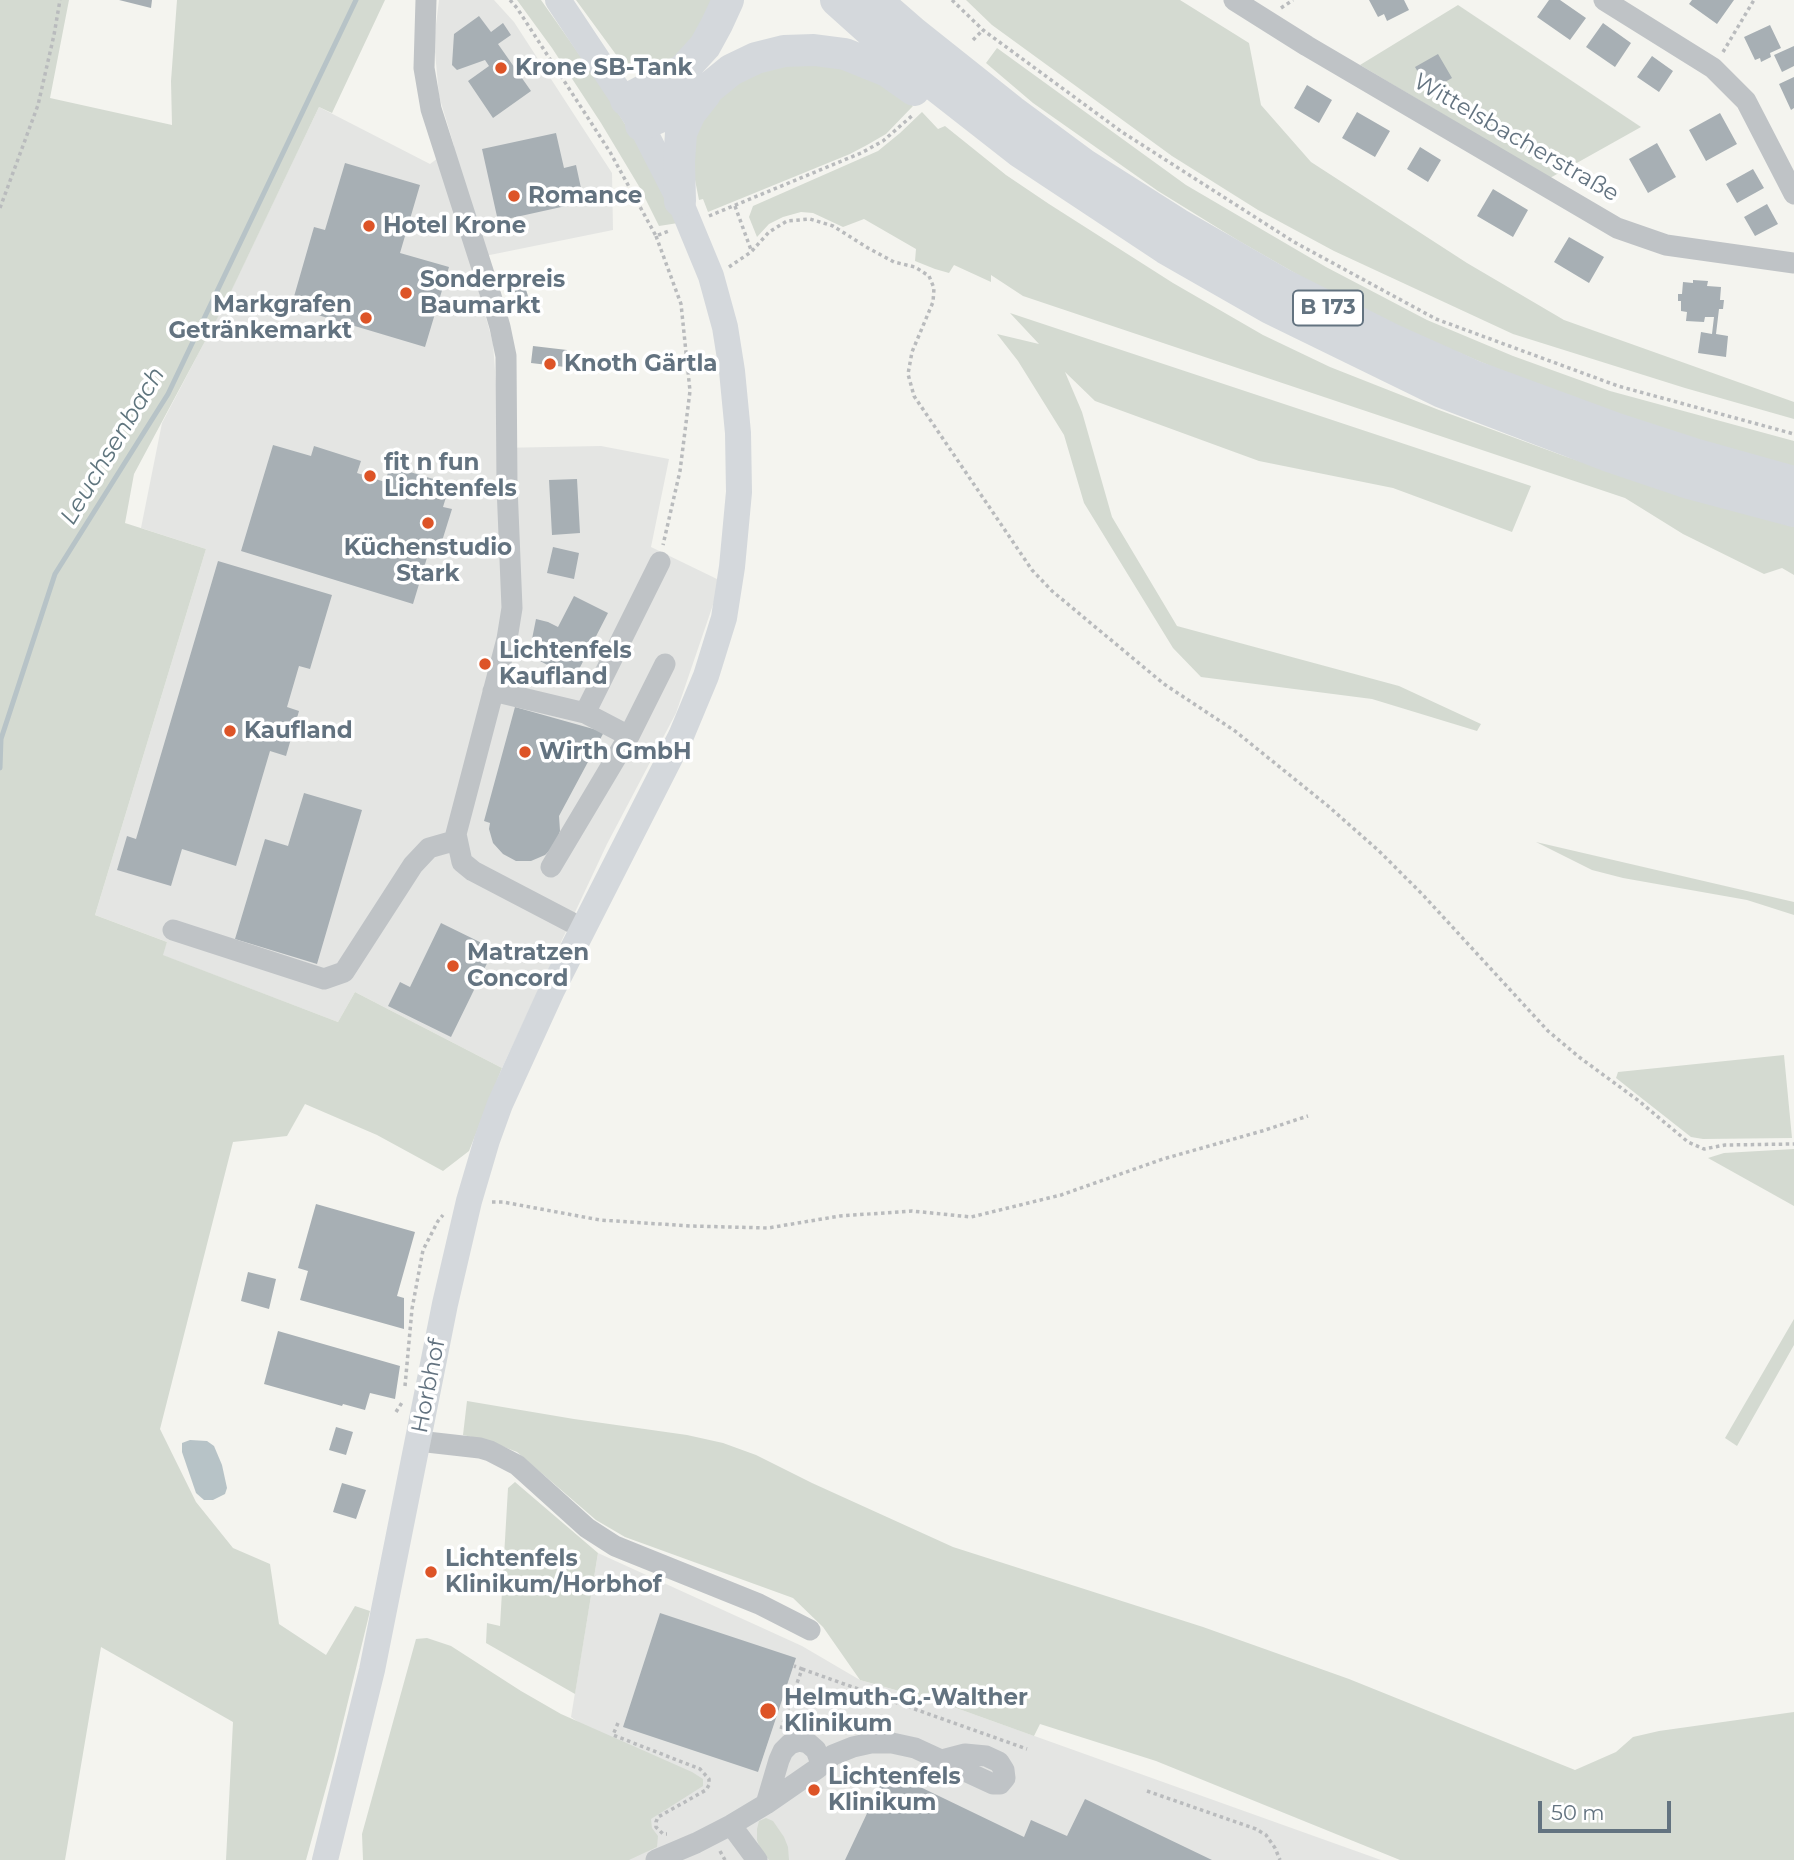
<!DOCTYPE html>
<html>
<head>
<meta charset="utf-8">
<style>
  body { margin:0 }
  #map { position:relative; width:1794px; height:1860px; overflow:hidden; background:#f4f4ef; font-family:Montserrat,sans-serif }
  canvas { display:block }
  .scale { position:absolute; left:1538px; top:1801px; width:133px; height:32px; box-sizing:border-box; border:4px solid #637380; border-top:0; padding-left:9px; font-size:21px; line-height:24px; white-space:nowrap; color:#637380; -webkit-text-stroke:5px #fff; paint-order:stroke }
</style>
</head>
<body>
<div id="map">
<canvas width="1794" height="1860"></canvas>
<div class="scale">50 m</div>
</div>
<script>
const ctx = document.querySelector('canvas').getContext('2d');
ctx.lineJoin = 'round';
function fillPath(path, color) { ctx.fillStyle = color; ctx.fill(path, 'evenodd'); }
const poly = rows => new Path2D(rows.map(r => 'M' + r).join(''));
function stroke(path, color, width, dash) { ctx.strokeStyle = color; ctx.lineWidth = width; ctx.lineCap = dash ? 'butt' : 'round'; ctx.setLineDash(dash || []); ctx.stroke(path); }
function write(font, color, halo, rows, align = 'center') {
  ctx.font = font + ' Montserrat,sans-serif'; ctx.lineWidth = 7; ctx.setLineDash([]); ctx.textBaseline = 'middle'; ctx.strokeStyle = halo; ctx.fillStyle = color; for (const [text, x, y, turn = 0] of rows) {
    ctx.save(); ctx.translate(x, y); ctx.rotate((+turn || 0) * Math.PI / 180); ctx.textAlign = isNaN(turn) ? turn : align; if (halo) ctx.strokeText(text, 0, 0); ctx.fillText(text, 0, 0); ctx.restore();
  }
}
const built = poly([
  [439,0,494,0,514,22,612,173,613,230,470,259,493,343,496,384,497,448,601,446,669,459,651,547,719,580,717,593,676,713,607,844,502,1068,355,992,338,1022,162,955,167,942,95,915,206,549,141,528,162,423,226,301,319,107,430,164,454,146,439,96,434,41],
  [598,1553,802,1646,860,1680,945,1704,1381,1860,591,1860,641,1768,571,1717]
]);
const green = poly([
  [0,0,69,0,50,98,172,125,171,81,177,0,385,0,332,113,319,107,226,302,134,474,125,523,206,549,95,915,167,942,163,955,338,1022,355,992,502,1068,469,1151,443,1171,377,1135,305,1104,287,1136,233,1142,160,1429,196,1502,233,1548,270,1564,279,1624,326,1655,355,1606,370,1611,334,1759,306,1860,226,1860,233,1722,101,1647,65,1860,0,1860],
  [517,0,541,0,598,81,635,140,678,223,659,226,640,188,601,123,552,48],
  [576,0,718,0,713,19,663,73,636,73,617,56],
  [966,0,1180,0,1249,43,1261,105,1311,162,1467,263,1564,320,1794,402,1794,419,1685,388,1513,334,1334,251,1258,210,1172,156,992,25],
  [1458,5,1641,127,1550,178,1360,65],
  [997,48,1186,185,1326,267,1427,320,1513,356,1610,391,1794,441,1794,467,1726,449,1619,415,1514,376,1415,334,1314,284,1239,241,1158,191,1033,103,986,63],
  [822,60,888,85,913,106,886,134,867,145,850,154,708,212,703,199,699,200,691,160,692,142,710,105,750,70],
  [922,112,938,129,945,126,1006,175,1049,204,1173,283,1263,335,1330,367,1439,410,1564,456,1670,491,1794,527,1794,575,1782,568,1764,574,1683,534,1625,498,1023,296,991,275,991,282,954,265,949,273,935,269,915,261,916,249,864,219,843,227,813,213,801,212,783,217,769,224,757,237,749,217,753,206,878,151,900,133],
  [1010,313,1531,486,1512,532,1393,488,1259,461,1095,401,1065,372,1082,412,1112,517,1177,626,1399,686,1481,724,1477,731,1372,699,1201,677,1173,648,1084,503,1064,435,1018,361,997,334,1039,344],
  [1536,842,1794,902,1794,915,1747,900,1623,878,1592,870],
  [1784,1055,1792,1138,1703,1139,1691,1137,1616,1078,1618,1072],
  [1794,1149,1794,1206,1708,1158,1724,1153],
  [1794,1319,1794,1345,1737,1446,1725,1438],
  [467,1401,574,1419,687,1435,723,1443,756,1455,812,1483,953,1547,1203,1627,1349,1679,1575,1770,1616,1752,1633,1737,1659,1731,1794,1712,1794,1860,1400,1860,1156,1761,1040,1724,1034,1736,945,1704,860,1680,823,1627,793,1598,625,1537,596,1520,517,1452,486,1440,463,1435],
  [515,1482,598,1553,575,1694,486,1643,487,1623,500,1626,508,1488],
  [427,1638,451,1646,521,1691,561,1714,692,1772,703,1779,703,1786,651,1819,652,1828,658,1836,657,1847,629,1860,363,1860,362,1834,416,1639],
  [766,1818,773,1821,784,1837,788,1847,789,1860,769,1860,761,1851,757,1840,757,1829,759,1821]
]);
const water = poly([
  [190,1440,207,1441,214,1446,222,1465,227,1488,225,1494,213,1500,204,1500,196,1493,182,1452,182,1443]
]);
const stream = poly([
  [0,768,1,739,55,574,168,394,356,0]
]);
const building = poly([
  [119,0,152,0,151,8],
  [1369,0,1404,0,1409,10,1387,21,1384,14,1378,17],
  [1549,0,1560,0,1586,18,1570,40,1537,17],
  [1692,0,1734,0,1717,24,1689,4],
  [479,16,491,32,503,23,511,35,498,44,531,91,493,118,468,81,489,66,485,60,457,70,452,65,454,34],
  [1603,23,1631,43,1615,67,1586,47],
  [1770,25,1781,48,1770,53,1771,57,1761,62,1760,58,1755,60,1744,37],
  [1794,46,1794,66,1782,72,1774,55],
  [1438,54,1452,78,1429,91,1415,67],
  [1652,56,1673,71,1659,92,1637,77],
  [1794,77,1794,108,1791,110,1779,84],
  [1307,85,1332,100,1319,123,1294,108],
  [1357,112,1390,131,1375,157,1342,138],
  [1720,113,1737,144,1706,161,1689,130],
  [556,133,564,168,576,165,584,202,498,221,482,149],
  [1657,143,1676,177,1648,193,1629,159],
  [1420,147,1441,160,1428,182,1407,169],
  [345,163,420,185,400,253,449,267,425,347,291,307,314,227,325,230],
  [1753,169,1764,188,1737,203,1726,184],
  [1493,189,1528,210,1513,237,1477,216],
  [1767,204,1778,224,1755,236,1744,217],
  [1569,237,1604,257,1589,283,1554,262],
  [523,280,533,312,522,315,514,290,508,292,506,285],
  [1693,280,1708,281,1707,286,1721,287,1720,300,1724,300,1723,309,1719,309,1716,334,1728,336,1726,357,1698,353,1701,332,1712,334,1714,317,1705,317,1704,322,1686,321,1687,312,1681,311,1681,301,1678,301,1678,294,1682,294,1683,282,1693,283],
  [533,346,567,350,565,367,531,363],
  [273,445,311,456,314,446,361,461,357,473,385,482,390,466,450,484,443,507,452,509,438,554,429,551,413,604,241,551],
  [577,479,580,533,552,535,549,480],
  [553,547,579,553,574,579,547,573],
  [218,561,332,595,310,669,299,666,287,707,299,711,286,756,270,751,236,866,182,849,171,886,117,870,127,836,136,839],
  [574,596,608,613,574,679,540,661,528,659,536,619,548,622,558,627],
  [515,707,604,732,559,816,560,831,555,845,545,855,531,861,516,861,503,854,493,843,489,829,490,823,484,821],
  [304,793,362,810,317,964,235,939,265,839,288,846],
  [441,923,494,949,451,1037,388,1006,400,982,410,987],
  [316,1204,415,1232,397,1296,404,1298,404,1329,300,1300,308,1271,298,1268],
  [248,1272,276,1279,269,1309,241,1301],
  [278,1331,400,1366,395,1399,370,1393,365,1410,343,1404,342,1406,264,1384],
  [336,1427,353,1432,346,1455,329,1450],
  [342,1483,366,1490,356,1519,333,1512],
  [660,1613,796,1658,758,1772,623,1727],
  [887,1771,1024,1837,1031,1820,1067,1836,1085,1799,1212,1860,845,1860]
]);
const path = poly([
  [510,0,517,8,610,152,656,236,669,231],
  [952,0,983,30,1122,132,1294,242,1436,319,1618,386,1794,434],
  [1281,8,1293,0],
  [973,40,983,30],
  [1723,52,1754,0],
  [735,206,751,250],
  [0,208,38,105,54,35,60,0],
  [709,216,861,153,883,141,914,114],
  [656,236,681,304,690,391,680,471,663,545],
  [729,267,751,252,769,232,787,221,810,219,833,226,868,248,894,262,915,267,929,276,934,288,933,302,912,352,908,374,914,396,1032,570,1052,591,1164,684,1235,731,1328,806,1379,851,1423,895,1548,1031,1579,1057,1639,1101,1688,1142,1704,1149,1725,1145,1794,1144],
  [492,1202,503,1202,600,1220,690,1226,768,1228,840,1216,912,1211,971,1217,1061,1195,1163,1159,1262,1131,1308,1116],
  [405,1386,412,1309,423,1250,438,1221,443,1215],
  [396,1412,403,1401],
  [802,1669,1027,1749],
  [618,1723,613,1735,700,1769,709,1779,709,1785,706,1790,658,1817,656,1822,656,1827,663,1834,667,1834],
  [781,1729,802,1669,794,1666],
  [1147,1791,1256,1829,1266,1835,1275,1848,1280,1860],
  [720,1851,725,1860]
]);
const minor = poly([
  [426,0,424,68,431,109,491,296,500,327,506,356,507,486,512,608,507,639,456,834,462,862,473,871,584,929],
  [1234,0,1307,46,1617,228,1666,245,1794,263],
  [1604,0,1713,68,1746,101,1794,194],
  [493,691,585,713,660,562],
  [585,713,629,736],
  [551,867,629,736,665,664],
  [173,930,324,979,344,972,413,865,429,848,457,840],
  [418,1441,480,1448,490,1451,517,1465,587,1528,615,1546,759,1604,810,1630],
  [766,1804,779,1760,783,1751,790,1744,799,1741,808,1743,816,1750,820,1761,818,1768],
  [731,1825,757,1860],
  [656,1860,696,1843,731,1825,766,1804,818,1768,833,1755,853,1747,871,1743,892,1743,915,1748,993,1784,1000,1784,1005,1778,1004,1770,999,1762,986,1756,965,1754,942,1760]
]);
const major = poly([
  [325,1860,372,1670,445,1304,469,1201,487,1140,500,1104,552,990,681,736,706,676,724,618,732,567,739,492,738,433,732,371,725,327,711,276,680,201,641,125,558,0]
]);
const highway = poly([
  [836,0,905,62,1020,152,1165,248,1270,308,1442,392,1609,456,1689,483,1794,511],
  [876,0,914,33,1012,111,1085,165,1178,224,1284,285,1391,339,1476,377,1617,429,1697,455,1794,482],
  [626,100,683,70,705,46,717,24,728,0],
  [641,125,673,111,709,88,731,70,756,58,784,51,814,50,845,54,887,71,914,90],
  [680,201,679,162,681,133,690,113,705,94]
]);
const markers = [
  [501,68,7,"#dd5427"],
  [514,196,7,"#dd5427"],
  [369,226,7,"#dd5427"],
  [406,293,7,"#dd5427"],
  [366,318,7,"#dd5427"],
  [550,364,7,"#dd5427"],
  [370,476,7,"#dd5427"],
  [428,523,7,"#dd5427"],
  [485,664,7,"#dd5427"],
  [230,731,7,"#dd5427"],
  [525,752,7,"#dd5427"],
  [453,966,7,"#dd5427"],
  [431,1572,7,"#dd5427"],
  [768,1711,9,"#dd5427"],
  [814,1790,7,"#dd5427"]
];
const shields = [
  [1328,308,70]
];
const shieldNames = [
  ["B 173",1328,308]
];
const poiNames = [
  ["Krone SB-Tank",515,68],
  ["Romance",528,196],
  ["Hotel Krone",383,226],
  ["Sonderpreis",420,280],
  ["Baumarkt",420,306],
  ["Markgrafen",352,305,"right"],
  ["Getränkemarkt",352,331,"right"],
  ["Knoth Gärtla",564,364],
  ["fit n fun",384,463],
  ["Lichtenfels",384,489],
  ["Küchenstudio",428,548,"center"],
  ["Stark",428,574,"center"],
  ["Lichtenfels",499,651],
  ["Kaufland",499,677],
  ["Kaufland",244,731],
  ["Wirth GmbH",539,752],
  ["Matratzen",467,953],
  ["Concord",467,979],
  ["Lichtenfels",445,1559],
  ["Klinikum/Horbhof",445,1585],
  ["Helmuth-G.-Walther",784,1698],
  ["Klinikum",784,1724],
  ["Lichtenfels",828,1777],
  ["Klinikum",828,1803]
];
const streetNames = [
  ["Wittelsbacherstraße",1516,138,30],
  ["Horbhof",429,1386,-79]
];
const waterNames = [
  ["Leuchsenbach",113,446,-59]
];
fillPath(built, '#e4e5e3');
fillPath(green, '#d4dad1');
fillPath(water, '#b7c3c7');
stroke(stream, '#b7c3c7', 5);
fillPath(building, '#a7afb4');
stroke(path, '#b9bbbd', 3.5, [3.5, 3.5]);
stroke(minor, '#bfc3c6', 21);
stroke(major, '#d4d8dc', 26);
stroke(highway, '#d4d8dc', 32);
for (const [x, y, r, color] of markers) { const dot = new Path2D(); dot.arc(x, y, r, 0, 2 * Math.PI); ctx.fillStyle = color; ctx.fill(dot); stroke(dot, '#fff', 2.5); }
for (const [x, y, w] of shields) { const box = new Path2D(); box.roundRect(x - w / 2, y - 17.5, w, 35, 5); ctx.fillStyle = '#fff'; ctx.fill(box); stroke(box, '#637380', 2); }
write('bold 21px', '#637380', null, shieldNames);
write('bold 23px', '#637380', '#fff', poiNames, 'left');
write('23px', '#637380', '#fff', streetNames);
write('italic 24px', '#5f757e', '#fff', waterNames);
</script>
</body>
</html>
